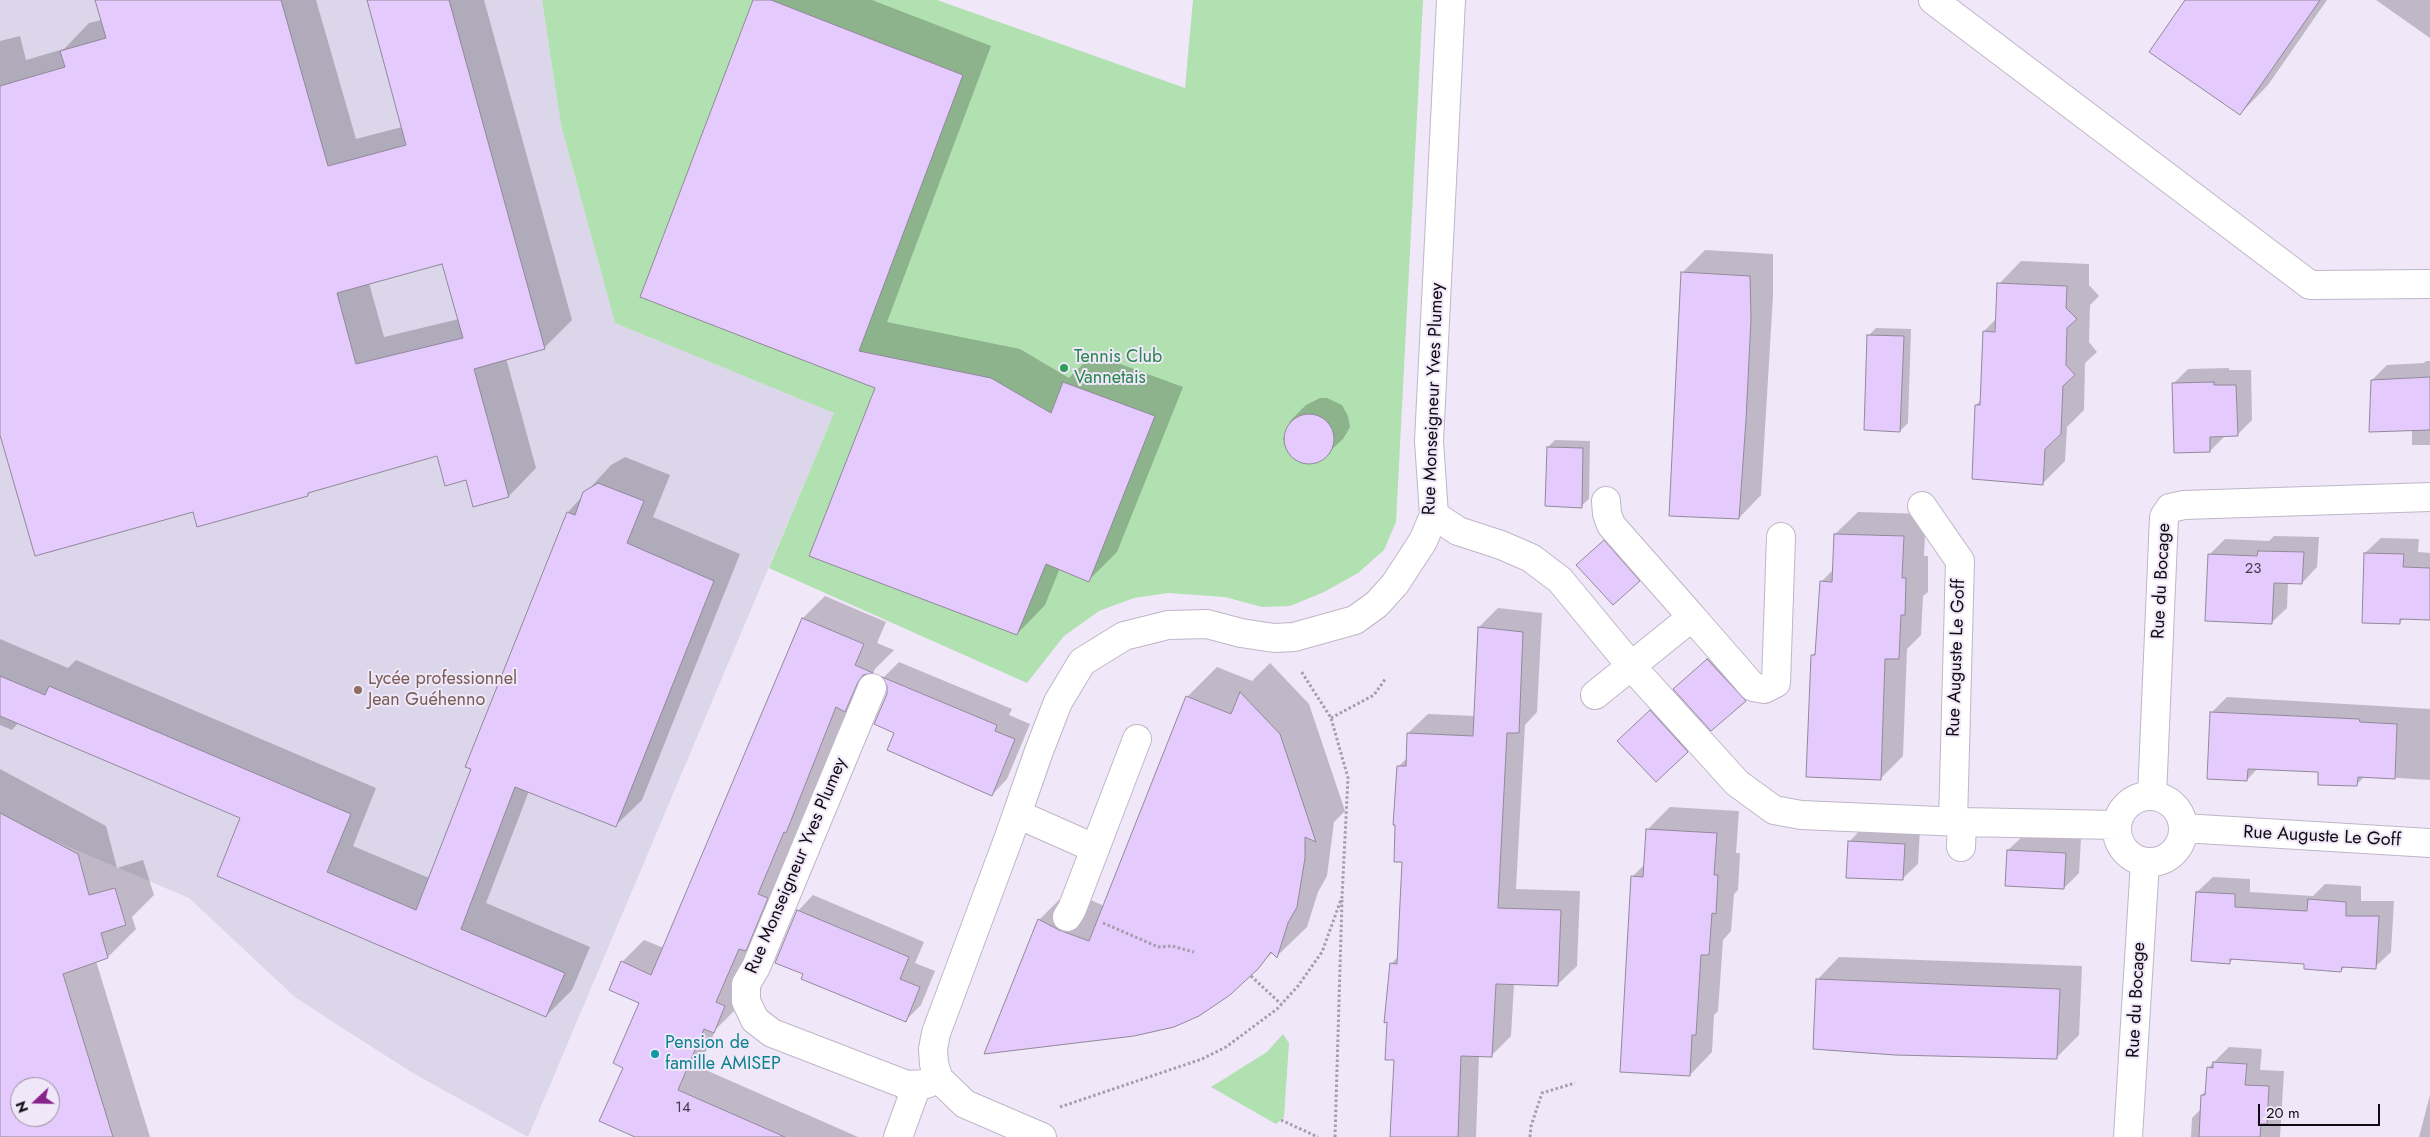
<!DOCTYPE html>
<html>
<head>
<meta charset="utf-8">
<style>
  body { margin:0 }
  #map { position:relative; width:2430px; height:1137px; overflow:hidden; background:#f0e7f9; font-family:Jost,sans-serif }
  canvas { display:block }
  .north { position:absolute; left:10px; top:1077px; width:50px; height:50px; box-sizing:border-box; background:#f0e7f9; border:1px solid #968f9c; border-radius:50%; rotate:249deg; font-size:14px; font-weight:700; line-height:20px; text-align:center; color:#0e0b11 }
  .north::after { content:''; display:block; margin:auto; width:18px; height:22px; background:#86238d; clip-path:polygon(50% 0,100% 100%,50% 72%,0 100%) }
  .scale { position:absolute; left:2258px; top:1104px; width:122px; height:22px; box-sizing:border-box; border:2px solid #0e0b11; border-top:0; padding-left:6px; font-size:15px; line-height:18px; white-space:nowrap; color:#0e0b11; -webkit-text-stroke:4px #f0e7f9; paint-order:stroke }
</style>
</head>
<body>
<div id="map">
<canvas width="2430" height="1137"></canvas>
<div class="north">N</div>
<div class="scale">20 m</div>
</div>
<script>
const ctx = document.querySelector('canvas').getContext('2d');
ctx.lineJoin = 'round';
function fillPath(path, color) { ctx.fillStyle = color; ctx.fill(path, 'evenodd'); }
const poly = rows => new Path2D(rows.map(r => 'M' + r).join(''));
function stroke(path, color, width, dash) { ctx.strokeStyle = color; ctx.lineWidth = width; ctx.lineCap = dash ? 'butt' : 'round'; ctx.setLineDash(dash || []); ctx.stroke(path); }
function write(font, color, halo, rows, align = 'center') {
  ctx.font = font + ' Jost,sans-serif'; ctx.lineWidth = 4; ctx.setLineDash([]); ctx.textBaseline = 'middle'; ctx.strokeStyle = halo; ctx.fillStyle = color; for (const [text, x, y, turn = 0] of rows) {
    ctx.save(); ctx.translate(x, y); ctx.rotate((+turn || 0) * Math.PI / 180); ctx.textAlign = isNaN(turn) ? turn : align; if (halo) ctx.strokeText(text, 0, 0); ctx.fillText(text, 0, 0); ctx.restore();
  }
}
const education = poly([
  [0,0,542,0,561,125,615,323,834,413,528,1137,411,1072,296,998,189,898,27,829,0,813]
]);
const green = poly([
  [542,0,937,0,1185,88,1193,0,1423,0,1396,522,1384,550,1358,573,1324,592,1290,606,1262,607,1225,597,1168,593,1134,598,1099,611,1064,636,1027,683,769,568,834,413,615,323,561,125],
  [1283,1034,1289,1043,1284,1117,1276,1124,1211,1087,1267,1052]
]);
const shadow = poly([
  [97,0,316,0,356,139,402,127,368,0,484,0,572,320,544,348,506,358,536,468,509,496,466,478,438,454,312,490,308,495,193,511,0,431,0,41,20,36,26,60,64,49,89,23,102,20],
  [443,262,459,319,384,337,369,283],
  [754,0,872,0,991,46,887,322,1020,349,1069,378,1093,354,1183,387,1117,552,1088,581,1060,568,1045,605,1017,634,876,387,642,297],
  [2186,0,2327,0,2268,85,2240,114],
  [2376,0,2430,0,2430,38],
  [1705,250,1773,254,1773,296,1761,495,1739,518,1682,273],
  [2021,261,2089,264,2089,285,2099,296,2090,305,2089,342,2097,352,2085,363,2084,410,2067,427,2065,461,2043,483,1976,405,1981,400,1984,331,1997,318,1999,284],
  [1876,328,1911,329,1908,423,1900,431,1869,335],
  [2426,361,2430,361,2430,445,2412,445,2412,430,2372,380,2387,365,2424,363],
  [2229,368,2229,370,2251,370,2252,420,2237,435,2225,436,2210,451,2173,384,2188,369],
  [1320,398,1327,398,1342,405,1348,416,1350,427,1343,439,1319,461,1307,464,1300,462,1290,455,1284,443,1285,435,1290,421,1306,405],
  [1555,440,1590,441,1589,499,1581,506,1548,447],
  [625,457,670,475,653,517,740,554,642,800,615,826,529,791,486,903,590,947,572,990,546,1016,241,817,19,722,12,730,0,725,0,639,68,668,76,660,376,788,353,846,429,878,473,768,467,766,568,512,611,465],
  [1858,512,1926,514,1924,556,1928,556,1928,592,1923,596,1921,635,1907,649,1903,756,1880,779,1812,656,1816,652,1821,582,1834,569,1835,534],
  [1620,526,1654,565,1639,580,1593,550],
  [2274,536,2319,537,2317,567,2302,583,2288,582,2287,608,2271,623,2209,555,2225,539,2269,541],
  [2381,538,2419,539,2418,552,2430,553,2430,619,2404,618,2399,623,2365,553],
  [825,596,886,622,877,643,894,650,875,669,867,688,849,707,808,809,804,813,780,872,789,876,736,1009,716,1029,699,1067,858,1137,638,1137,625,1067,641,1002,622,962,644,940,664,948,803,618],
  [1498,608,1542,613,1537,712,1525,725,1516,889,1580,891,1577,966,1557,985,1514,984,1511,1036,1492,1055,1479,1055,1476,1137,1391,1137,1395,1059,1391,964,1399,956,1403,861,1399,766,1407,758,1408,733,1428,714,1475,716,1479,627],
  [1723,644,1760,685,1745,700,1675,689],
  [899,662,1012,709,1009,715,1030,724,1007,779,992,795,896,732,888,694,889,685,884,677],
  [1270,663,1309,704,1345,811,1334,822,1327,876,1318,892,1307,927,1277,956,1273,952,1257,968,1171,1027,1149,1033,986,1052,1039,920,1069,890,1104,906,1187,697,1217,667,1252,681],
  [1666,695,1702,736,1687,751,1634,726],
  [2227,697,2430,709,2430,780,2365,776,2356,785,2319,771,2258,768,2247,780,2211,713],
  [0,769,106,826,117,868,143,860,154,895,132,917,136,929,108,957,96,961,150,1137,0,1137],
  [20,1087,50,1087,50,1117,20,1117],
  [1670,807,1739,811,1736,853,1740,853,1738,890,1734,894,1731,931,1723,940,1718,1011,1714,1015,1712,1052,1690,1075,1632,877,1646,863,1647,830],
  [1864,826,1920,829,1918,864,1902,879,1849,842],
  [2024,835,2081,838,2079,873,2064,888,2008,850],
  [2213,877,2250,879,2250,892,2313,896,2325,884,2361,886,2361,901,2394,901,2391,952,2375,967,2346,966,2341,970,2305,962,2234,958,2229,963,2197,892],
  [813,895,924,942,915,963,935,971,921,1005,905,1021,805,974,798,911],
  [1839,957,2082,966,2079,1035,2056,1058,1895,1053,1817,980],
  [2229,1047,2262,1049,2260,1070,2284,1071,2280,1137,2191,1137,2192,1118,2202,1108,2202,1095,2206,1091,2208,1068],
  [2430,1095,2430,1137,2419,1137]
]);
const building = poly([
  [95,0,281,0,328,166,406,145,367,0,449,0,545,349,474,369,509,497,473,507,466,480,445,486,437,456,308,493,308,496,197,527,193,512,35,556,0,435,0,86,65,67,60,51,106,38,95,0],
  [442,264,463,338,356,364,337,293,442,264],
  [753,0,771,0,963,75,859,351,991,378,1051,413,1063,382,1155,416,1089,582,1046,564,1017,635,809,556,875,388,640,297,753,0],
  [2185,0,2320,0,2240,115,2149,52,2185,0],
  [1681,272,1750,276,1751,319,1746,420,1739,519,1669,516,1681,272],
  [1997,283,2067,286,2066,308,2077,319,2067,328,2066,365,2075,375,2063,386,2061,434,2045,449,2043,485,1972,479,1975,405,1980,405,1983,331,1995,332,1997,283],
  [1867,335,1904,336,1900,432,1864,430,1867,335],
  [2430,377,2430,430,2369,432,2371,380,2430,377],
  [2214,382,2214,385,2236,385,2238,436,2210,437,2210,452,2174,453,2172,383,2214,382],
  '1284 439a25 25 0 1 1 50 0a25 25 0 1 1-50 0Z',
  [1547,447,1583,448,1582,508,1545,506,1547,447],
  [598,483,644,501,627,543,714,581,616,827,515,787,461,929,565,973,546,1017,217,876,240,818,0,716,0,676,45,695,49,686,351,814,327,872,416,910,471,769,465,767,567,512,575,515,583,492,598,483],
  [1834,534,1904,536,1902,578,1906,578,1905,615,1901,615,1899,659,1885,659,1881,780,1806,777,1811,655,1815,655,1820,581,1832,582,1834,534],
  [1604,540,1640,581,1613,605,1576,565,1604,540],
  [2258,551,2304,552,2302,584,2274,583,2272,624,2205,621,2208,554,2257,556,2258,551],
  [2364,553,2404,554,2403,567,2430,568,2430,620,2400,619,2400,624,2362,623,2364,553],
  [802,618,864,644,855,665,873,673,863,675,858,682,845,712,836,707,786,833,784,832,758,894,768,898,746,951,739,949,716,1002,725,1006,714,1033,704,1029,678,1090,785,1137,635,1137,599,1121,623,1068,613,1063,639,1003,609,990,621,961,651,975,802,618],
  [1478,627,1523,632,1519,733,1507,733,1498,908,1561,910,1558,986,1496,984,1492,1057,1461,1056,1458,1137,1390,1137,1394,1060,1385,1060,1387,1022,1384,1023,1390,963,1397,964,1402,862,1394,862,1395,825,1393,825,1397,766,1406,766,1407,733,1473,736,1478,627],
  [1707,659,1746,701,1711,731,1673,689,1707,659],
  [882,677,997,725,995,731,1015,739,992,796,887,750,894,733,874,724,887,694,887,686,882,677],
  [1240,692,1280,734,1316,842,1305,837,1305,858,1297,907,1288,923,1277,958,1271,952,1258,969,1230,995,1199,1016,1174,1027,1134,1036,984,1054,1038,919,1059,930,1089,941,1186,696,1231,714,1240,692],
  [1650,710,1688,752,1656,782,1617,741,1650,710],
  [2210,712,2359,719,2360,722,2397,724,2395,779,2358,777,2357,786,2318,785,2318,772,2248,769,2247,781,2207,779,2210,712],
  [0,813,78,854,89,895,115,888,126,925,101,933,108,958,63,974,113,1137,0,1137,0,813],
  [20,1087,50,1087,50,1117,20,1117,20,1087],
  [1646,829,1717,833,1714,875,1718,875,1716,914,1712,913,1709,955,1701,955,1696,1035,1692,1035,1690,1076,1620,1072,1631,876,1643,877,1646,829],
  [1848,841,1905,844,1903,880,1846,878,1848,841],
  [2007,850,2066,853,2064,889,2005,886,2007,850],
  [2196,892,2235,894,2235,907,2307,911,2308,899,2346,902,2346,916,2379,916,2376,969,2342,967,2341,972,2304,969,2304,964,2230,959,2230,964,2191,961,2196,892],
  [797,910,909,957,900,979,920,987,906,1022,801,979,803,974,775,963,797,910],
  [1816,979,2060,989,2057,1059,1895,1055,1813,1049,1816,979],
  [2213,1062,2247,1064,2245,1085,2269,1086,2267,1124,2261,1124,2260,1137,2199,1137,2201,1095,2205,1095,2207,1067,2213,1068,2213,1062]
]);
const path = poly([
  [1331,718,1374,695,1386,678],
  [1103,923,1158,947,1172,946,1194,952],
  [1251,976,1281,1004],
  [1060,1107,1202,1059,1226,1047,1277,1009,1298,986,1322,952,1342,897,1348,778,1331,718,1301,671],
  [1281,1120,1318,1137],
  [1335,1137,1342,900],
  [1530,1137,1531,1126,1542,1093,1575,1083]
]);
const minor = poly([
  [1933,0,2310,285,2430,284],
  [1606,501,1607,514,1611,525,1692,617],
  [1922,506,1960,561,1953,822],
  [1434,515,1458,531,1501,545,1531,558,1560,580,1632,667,1737,783,1774,810,1801,815,1962,822,2117,825],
  [872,688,756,967,746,984,746,1001,755,1020,772,1033,907,1085,926,1084,939,1079],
  [1595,695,1692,617,1753,687,1764,689,1776,683,1781,537],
  [2152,796,2164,517,2170,508,2184,505,2430,497],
  '2117 829a33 33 0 1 1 66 0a33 33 0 1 1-66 0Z',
  [1017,814,1094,848],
  [2183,828,2430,843],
  [1961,847,1962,822],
  [1067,917,1072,909,1137,739],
  [898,1137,917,1085],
  [1042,1137,965,1104,939,1079,934,1064,933,1049,936,1033,1009,837,1039,751,1058,702,1082,662,1124,636,1168,625,1207,624,1241,633,1274,638,1294,637,1355,620,1377,604,1395,584,1423,541,1434,515,1429,441,1451,0],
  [2128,1137,2145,862]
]);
const markers = [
  [1064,368,5,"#2e9e5b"],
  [358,690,5,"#8d6e63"],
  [655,1054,5,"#0f9aa8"]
];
const numberNames = [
  ["23",2253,569],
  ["14",683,1108]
];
const leisureNames = [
  ["Tennis Club",1074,358],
  ["Vannetais",1074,379]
];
const streetNames = [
  ["Rue Monseigneur Yves Plumey",1434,399,-88],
  ["Rue du Bocage",2162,581,-87],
  ["Rue Auguste Le Goff",1957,658,-88],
  ["Rue Auguste Le Goff",2322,837,3],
  ["Rue Monseigneur Yves Plumey",797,866,-67],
  ["Rue du Bocage",2137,1000,-87]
];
const educationNames = [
  ["Lycée professionnel",368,680],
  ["Jean Guéhenno",368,701]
];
const cultureNames = [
  ["Pension de",665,1044],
  ["famille AMISEP",665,1065]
];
fillPath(education, '#dbd6ea');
fillPath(green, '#b1e0b1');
fillPath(shadow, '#0003');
fillPath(building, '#e5cafd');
stroke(building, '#918999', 1);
stroke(minor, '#bfb6c7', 30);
stroke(path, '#a49dab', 3, [2.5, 2.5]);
stroke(minor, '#fff', 28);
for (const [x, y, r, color] of markers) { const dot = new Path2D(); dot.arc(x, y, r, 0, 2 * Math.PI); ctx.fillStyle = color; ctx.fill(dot); stroke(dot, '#f0e7f9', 2); }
write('15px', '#443b4c', null, numberNames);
write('18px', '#27864d', '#f0e7f9', leisureNames, 'left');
write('18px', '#0e0b11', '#f0e7f9', streetNames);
write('18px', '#785e54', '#f0e7f9', educationNames, 'left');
write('18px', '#0d838f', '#f0e7f9', cultureNames, 'left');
</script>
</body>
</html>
